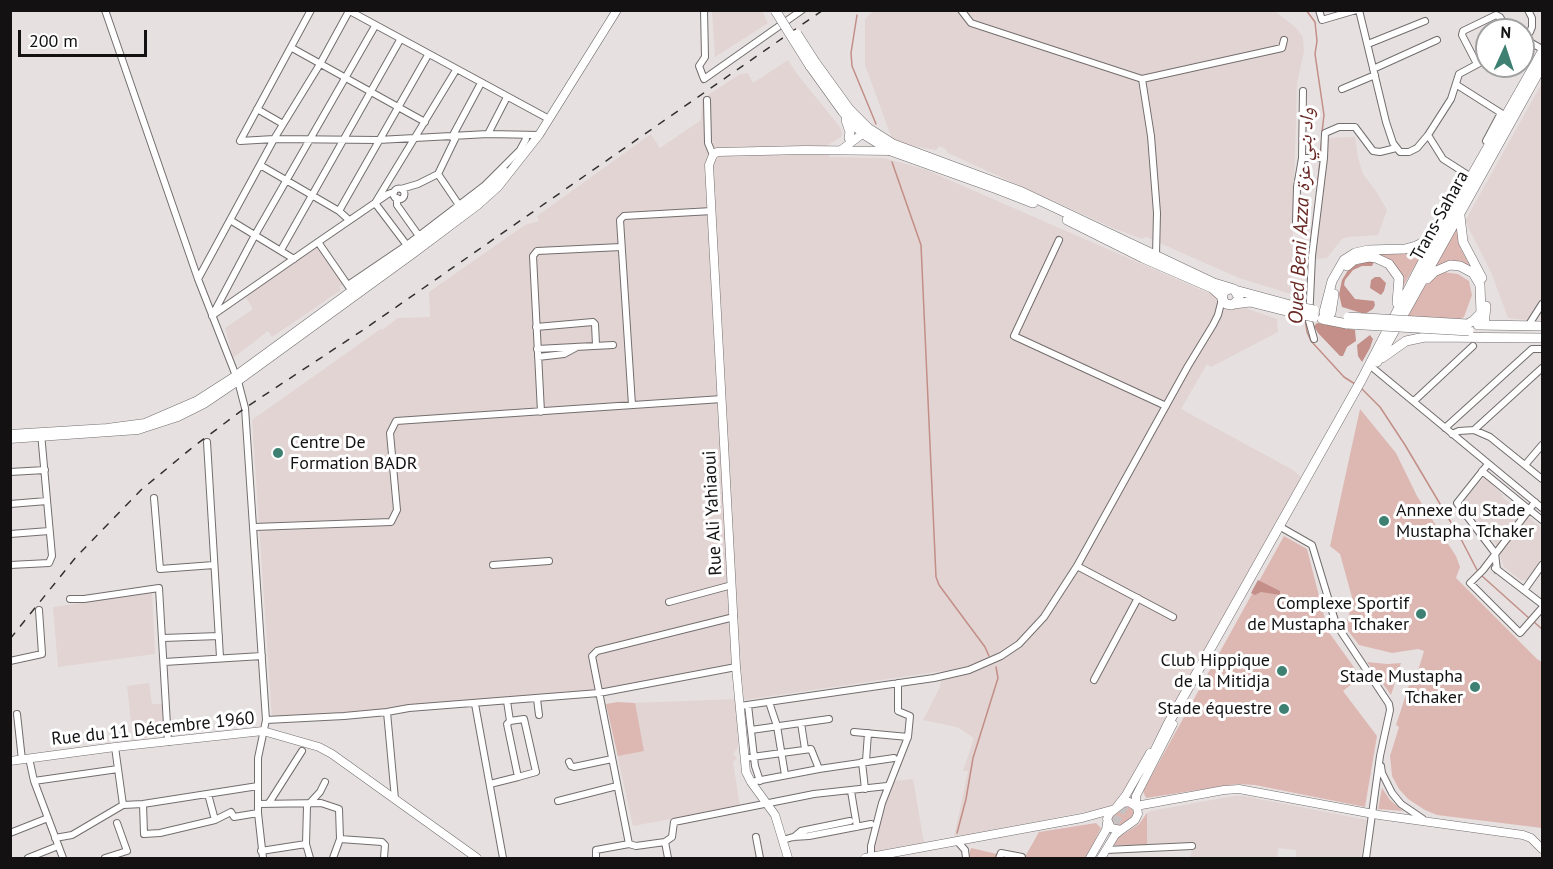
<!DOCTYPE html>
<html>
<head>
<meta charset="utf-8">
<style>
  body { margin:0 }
  #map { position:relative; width:1553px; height:869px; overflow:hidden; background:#e6e1e0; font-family:"PT Sans",sans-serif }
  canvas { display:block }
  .frame { position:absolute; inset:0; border:12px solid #131111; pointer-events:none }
  .north { position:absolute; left:1475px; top:18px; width:60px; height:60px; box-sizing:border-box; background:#fff; border:2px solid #a1a0a0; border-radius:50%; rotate:3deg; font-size:16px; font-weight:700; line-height:24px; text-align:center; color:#131111 }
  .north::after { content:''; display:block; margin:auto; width:21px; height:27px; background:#3e8071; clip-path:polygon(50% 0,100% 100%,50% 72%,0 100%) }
  .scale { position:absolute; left:18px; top:30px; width:129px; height:27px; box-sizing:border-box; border:3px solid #131111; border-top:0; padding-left:8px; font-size:18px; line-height:21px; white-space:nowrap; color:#131111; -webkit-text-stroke:4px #fff; paint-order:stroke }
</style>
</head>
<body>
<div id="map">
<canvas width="1553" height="869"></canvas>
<div class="frame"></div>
<div class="north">N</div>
<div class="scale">200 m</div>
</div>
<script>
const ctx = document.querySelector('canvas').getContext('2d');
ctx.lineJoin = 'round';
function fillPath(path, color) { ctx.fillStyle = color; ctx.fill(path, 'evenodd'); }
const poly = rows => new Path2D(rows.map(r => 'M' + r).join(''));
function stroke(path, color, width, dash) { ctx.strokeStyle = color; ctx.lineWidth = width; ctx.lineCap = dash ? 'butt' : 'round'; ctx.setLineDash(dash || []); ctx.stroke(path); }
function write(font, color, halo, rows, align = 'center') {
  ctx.font = font + ' "PT Sans","Noto Naskh Arabic",sans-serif'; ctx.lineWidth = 6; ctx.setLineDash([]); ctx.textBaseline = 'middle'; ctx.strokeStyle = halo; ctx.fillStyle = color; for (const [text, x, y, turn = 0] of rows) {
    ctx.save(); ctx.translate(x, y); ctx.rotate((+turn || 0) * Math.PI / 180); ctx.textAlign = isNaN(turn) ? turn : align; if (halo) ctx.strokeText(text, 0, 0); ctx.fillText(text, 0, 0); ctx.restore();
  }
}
const built = poly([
  [874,10,1275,11,1296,28,1303,37,1304,52,1297,83,1291,294,1239,278,1146,237,1142,239,1113,228,948,153,946,149,939,146,936,150,906,145,892,139,865,65,865,19],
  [712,11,762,11,768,23,715,57],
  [788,60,797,74,840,127,842,133,841,137,828,145,829,157,884,158,924,169,1213,295,1217,299,1217,304,1229,310,1242,307,1277,319,1278,332,1211,367,1207,364,1181,409,1293,470,1301,477,1190,681,1116,804,1107,808,954,837,968,771,963,771,974,738,957,727,923,720,940,687,942,671,744,700,740,664,603,691,357,713,272,717,252,420,382,328,382,330,398,318,430,317,429,292,525,225,539,221,537,216,651,134,660,148,701,120,702,99,740,74,748,73,753,83],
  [1542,83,1542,300,1528,320,1508,318,1491,272,1465,221],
  [1355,137,1358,158,1363,174,1376,191,1387,210,1378,235,1348,237,1342,239,1327,258,1314,259,1322,204,1328,138],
  [317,247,343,284,339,287,341,290,272,337,268,331,233,358,225,328,253,309,245,296],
  [1484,477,1503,495,1502,497,1542,528,1542,560,1528,579,1522,581,1504,567,1497,546,1464,501],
  [152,593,155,654,58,667,53,607],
  [149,683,152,704,162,704,163,731,160,737,133,739,127,686],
  [736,699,738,747,733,754,737,758,733,762,740,806,633,826,606,704],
  [913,779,924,843,875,851,874,840,887,798,894,781],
  [1233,796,1244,796,1367,820,1361,858,1296,858,1296,850,1278,848,1277,858,1190,858,1193,844,1147,847,1147,813,1151,811]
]);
const green = poly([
  [1456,225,1460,247,1475,275,1450,262,1439,265,1431,270],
  [1429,242,1402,288,1384,259,1343,267,1348,260],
  [1443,272,1458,274,1469,281,1472,295,1464,317,1460,319,1408,316,1418,294,1430,280],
  [1360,409,1396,453,1417,496,1456,556,1460,567,1456,578,1537,659,1542,662,1542,828,1437,815,1425,810,1408,799,1399,789,1392,776,1390,756,1399,727,1396,725,1413,673,1417,674,1424,651,1418,649,1392,653,1359,645,1345,627,1353,601,1340,554,1330,546],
  [1284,536,1307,549,1328,631,1361,677,1343,691,1377,736,1365,807,1255,785,1237,784,1146,798,1143,791],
  [1367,662,1387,664,1401,663,1391,695],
  [618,702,635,703,644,751,618,756,606,704],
  [1382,788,1390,800,1403,811,1378,809],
  [1123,805,1131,805,1135,811,1134,817,1123,826,1115,827,1110,818],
  [1147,813,1147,845,1112,845,1116,839,1139,824],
  [1096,823,1101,828,1086,858,1026,858,1026,855,1039,832],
  [971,848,997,854,996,858,968,858]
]);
const forest = poly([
  [1366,262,1374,262,1372,266,1362,266,1353,270,1345,280,1344,285,1355,299,1374,301,1375,305,1373,309,1365,314,1342,307,1339,294,1342,280,1350,267],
  [1375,277,1380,277,1386,283,1384,291,1381,295,1370,288,1371,280],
  [1317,323,1355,330,1356,341,1347,347,1343,356,1340,356,1318,333,1314,326],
  [1370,335,1373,339,1370,348,1362,362,1358,356,1357,345],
  [1258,580,1280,591,1280,595,1261,592,1255,595,1251,593]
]);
const stream = poly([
  [1306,10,1315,22,1317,41,1315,54,1324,115,1322,132],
  [857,15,851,53,852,66,876,124],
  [1320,156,1322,137],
  [892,162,921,245,936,577,939,585,985,647,989,656],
  [1318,180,1320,161],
  [1310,251,1314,217],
  [1305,305,1308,283],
  [1305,319,1307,332,1311,341,1344,377,1355,384],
  [1361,388,1380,407,1405,445,1462,541,1477,570],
  [1482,576,1530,619],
  [1534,622,1542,629],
  [957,833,966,799,973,758,998,678,996,667]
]);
const majorTunnel = poly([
  [1109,834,1133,791]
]);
const minor = poly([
  [105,10,198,279,238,381,245,408,266,720,258,758,258,813,263,858],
  [311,10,240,141,274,139,378,140,488,134,539,135],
  [348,10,549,119],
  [704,10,705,57,699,66,704,79,802,10],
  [961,10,971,23,1142,79],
  [1319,10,1322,20,1356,10],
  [1359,10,1386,122,1393,143,1400,152,1409,152,1417,148,1428,135,1451,99,1459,74,1487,59],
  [1523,38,1530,32,1532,27,1532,18,1528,10],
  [1523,38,1542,49],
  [1368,44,1425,21],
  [292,48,425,122],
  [1477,64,1462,35,1463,31,1496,15,1500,17,1508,30],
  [1373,69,1437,40],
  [1457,85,1501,113,1486,141],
  [1342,89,1375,75],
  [707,100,708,143,713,155],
  [257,109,283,124],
  [488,134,507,97],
  [1428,135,1443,159,1468,175],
  [452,137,481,83],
  [1302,158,1324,158],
  [260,165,339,211,349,220],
  [438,174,461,208],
  '393.5 194a5.5 5.5 0 1 1 11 0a5.5 5.5 0 1 1-11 0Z',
  [401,189,418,184,438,174,455,139],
  [397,198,397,205,419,236],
  [375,203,456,70],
  [375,203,409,248],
  [339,211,428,55],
  [230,220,294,259],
  [1296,222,1297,187,1302,158,1303,91],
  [1059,240,1014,336,1166,406],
  [281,250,400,40],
  [1156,255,1157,213,1151,136,1142,79,1282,48,1284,40],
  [198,279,274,139,320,64,349,11],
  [348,285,407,245,484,186,520,150,526,139,525,135],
  [349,287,318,242,388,194,394,192],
  [213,315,318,242],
  [212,316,255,235,375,26],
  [1528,326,1542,304],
  [536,327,593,322,595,324,596,345],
  [1314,339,1309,321,1312,256,1324,158,1325,133,1339,127,1355,127,1373,151,1380,152,1396,148],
  [537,349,613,345],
  [538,357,564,354,577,347],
  [1373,368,1542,508],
  [1414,401,1473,346],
  [632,405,620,220,624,216,712,211],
  [541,412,533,256,537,251,621,247],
  [1445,428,1532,349,1542,349],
  [1474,430,1490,437,1542,479],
  [1452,434,1459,431,1474,430,1542,368],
  [207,442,220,657],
  [1488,464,1457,503,1495,553,1497,570],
  [1525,465,1542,445],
  [1482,471,1542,520],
  [10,472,45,470],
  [154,498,160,569,214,565],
  [1535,502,1483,570,1470,583,1520,633,1542,608],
  [10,504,47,501],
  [254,527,391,522,397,510,390,433,396,421,722,399],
  [1284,529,1312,545,1336,624,1389,704,1390,710,1380,756,1366,858],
  [10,534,49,531],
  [10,565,49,563,52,556,41,433],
  [493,565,549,561],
  [1077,566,1173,617],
  [1495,568,1542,604],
  [1525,589,1542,565],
  [70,599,84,599,159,588,168,742],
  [669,602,732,585],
  [163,638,219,636],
  [10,661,42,654,39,610],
  [164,662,262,656],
  [1094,680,1138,598],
  [537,699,539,715],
  [769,702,777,726,785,775],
  [475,704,503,858],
  [748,705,755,766,760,781],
  [740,706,934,678,969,670,1001,656,1019,644,1044,617,1077,566,1188,366,1213,325,1218,315,1222,299],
  [387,712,395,799],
  [17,714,22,760],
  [266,720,344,716,387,712,409,708,599,693,736,667],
  [510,721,524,719,536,772,518,777],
  [801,723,805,749],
  [751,730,829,719],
  [854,732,908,737],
  [115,747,123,805],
  [29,758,34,781,63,858],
  [745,758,811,749,819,769],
  [866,761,868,733],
  [569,762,571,766,574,767,612,759],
  [862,762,865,789],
  [1381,766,1382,773,1392,793,1401,804,1423,819],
  [34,781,118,769],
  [751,782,819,769,894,758],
  [490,784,518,777,507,724,510,721,507,701],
  [851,791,857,827],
  [558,801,617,786],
  [269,803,302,751],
  [143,804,144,834,160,833,215,820,208,794],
  [258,804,321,803,339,809,340,839,333,858],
  [215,820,231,812,234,817,258,813],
  [10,833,48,818],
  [756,837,760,858],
  [794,837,801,831,850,821],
  [55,838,72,835,123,805,143,804,258,786],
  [340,839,382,842,385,845,384,858],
  [783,840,793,837,809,836,871,824],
  [665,842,672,837,674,822,814,794,887,786],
  [958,842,965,850,966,858],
  [1106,850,1192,846],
  [261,851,306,844],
  [28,858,58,846],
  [105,858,127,851,117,823],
  [310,858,306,844,307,806,320,792,325,782],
  [596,858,596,850,629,844],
  [668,858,665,842,636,846,629,844,592,656,597,651,734,617],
  [871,858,871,846,882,803,908,737,910,716,898,711,898,683],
  [999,858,1001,853,1022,857,1022,858]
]);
const major = poly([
  [841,150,865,132],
  [10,434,107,428,145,423,196,401,235,376,410,248,490,187,505,172],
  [10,439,138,430,178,417,204,404,238,381,414,253,478,205,498,187,539,135,617,10],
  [1173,724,1136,796,1136,806,1224,790,1239,789,1379,815,1523,835,1531,838,1542,849],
  [10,761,115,747,263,731,319,747,332,754,477,858],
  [1129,802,1137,807,1138,814,1135,820,1121,830,1111,828,1107,819,1110,813,1123,803,1129,802],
  [788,858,775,815,751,782,746,772,736,667,709,165,713,155,717,152,805,150,891,151],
  [865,858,1082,818,1115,809,1126,795,1150,753],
  [1090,858,1106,830,1107,823],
  [1101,858,1115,835,1121,830]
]);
const highway = poly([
  [815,62,849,109,868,128,893,144,1022,192,1214,283,1234,289,1239,298,1237,301,1232,305,1226,304,1222,299,1224,291,1230,289],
  [810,66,843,112,863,134,891,151,997,189,1033,203],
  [846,120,850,132,849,138],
  [1460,216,1463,242,1482,278],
  [1067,220,1143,258,1212,288,1222,297],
  [1347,266,1354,260,1369,257,1376,258,1389,264,1399,278,1397,303],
  [1427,279,1434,272,1450,265,1460,266,1473,273,1480,285,1481,313,1473,321,1467,324],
  [1235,290,1294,306],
  [1234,304,1250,302,1294,313],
  [1322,319,1347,324],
  [1326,320,1324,312,1332,281,1344,260,1355,253,1368,250,1405,249,1416,246,1426,241,1437,230],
  [1326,320,1331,313,1334,294],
  [1478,325,1542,326],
  [1484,325,1486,306],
  [1382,358,1406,341,1425,337,1542,338],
  [1377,362,1542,66],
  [1146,769,1168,724,1362,379,1422,263,1542,52]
]);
const rail = poly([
  [10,639,76,557,141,490,193,447,245,408,366,328,823,10]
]);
const highwayBridge = poly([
  [775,10,810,66],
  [797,34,815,62],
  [1294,306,1314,310],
  [1294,313,1314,317],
  [1348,317,1467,324],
  [1347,324,1469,331]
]);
const markers = [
  [278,453,6,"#3e8071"],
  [1384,521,6,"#3e8071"],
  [1421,614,6,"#3e8071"],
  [1282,671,6,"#3e8071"],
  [1475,687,6,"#3e8071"],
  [1284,709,6,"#3e8071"]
];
const streetNames = [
  ["Trans-Sahara",1440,216,-61],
  ["Rue Ali Yahiaoui",713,513,-93],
  ["Rue du 11 Décembre 1960",153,729,-6]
];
const poiNames = [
  ["Centre De",290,443,"left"],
  ["Formation BADR",290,464,"left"],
  ["Annexe du Stade",1396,511,"left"],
  ["Mustapha Tchaker",1396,532,"left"],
  ["Complexe Sportif",1409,604],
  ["de Mustapha Tchaker",1409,625],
  ["Club Hippique",1270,661],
  ["de la Mitidja",1270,682],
  ["Stade Mustapha",1463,677],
  ["Tchaker",1463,698],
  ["Stade équestre",1272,709]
];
const waterNames = [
  ["Oued Beni Azza واد بني عزة",1302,216,-87]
];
fillPath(built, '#e2d4d2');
fillPath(green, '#ddb8b3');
fillPath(forest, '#c38f88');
stroke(stream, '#c28e87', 1.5);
stroke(majorTunnel, '#c6c2c1', 8, [8, 4]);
stroke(minor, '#736e6e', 8);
stroke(major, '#736e6e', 9);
stroke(highway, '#736e6e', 10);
stroke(minor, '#fff', 6);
stroke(major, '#fff', 8);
stroke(highway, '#fff', 9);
stroke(rail, '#333030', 1.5, [8, 8]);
stroke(highwayBridge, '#736e6e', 10, []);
stroke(highwayBridge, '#fff', 9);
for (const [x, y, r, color] of markers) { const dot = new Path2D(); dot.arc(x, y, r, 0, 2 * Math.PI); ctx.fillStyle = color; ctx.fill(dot); stroke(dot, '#fff', 2); }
write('18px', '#131111', '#fff', streetNames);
write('18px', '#131111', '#fff', poiNames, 'right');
write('italic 20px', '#692823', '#fff', waterNames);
</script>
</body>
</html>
